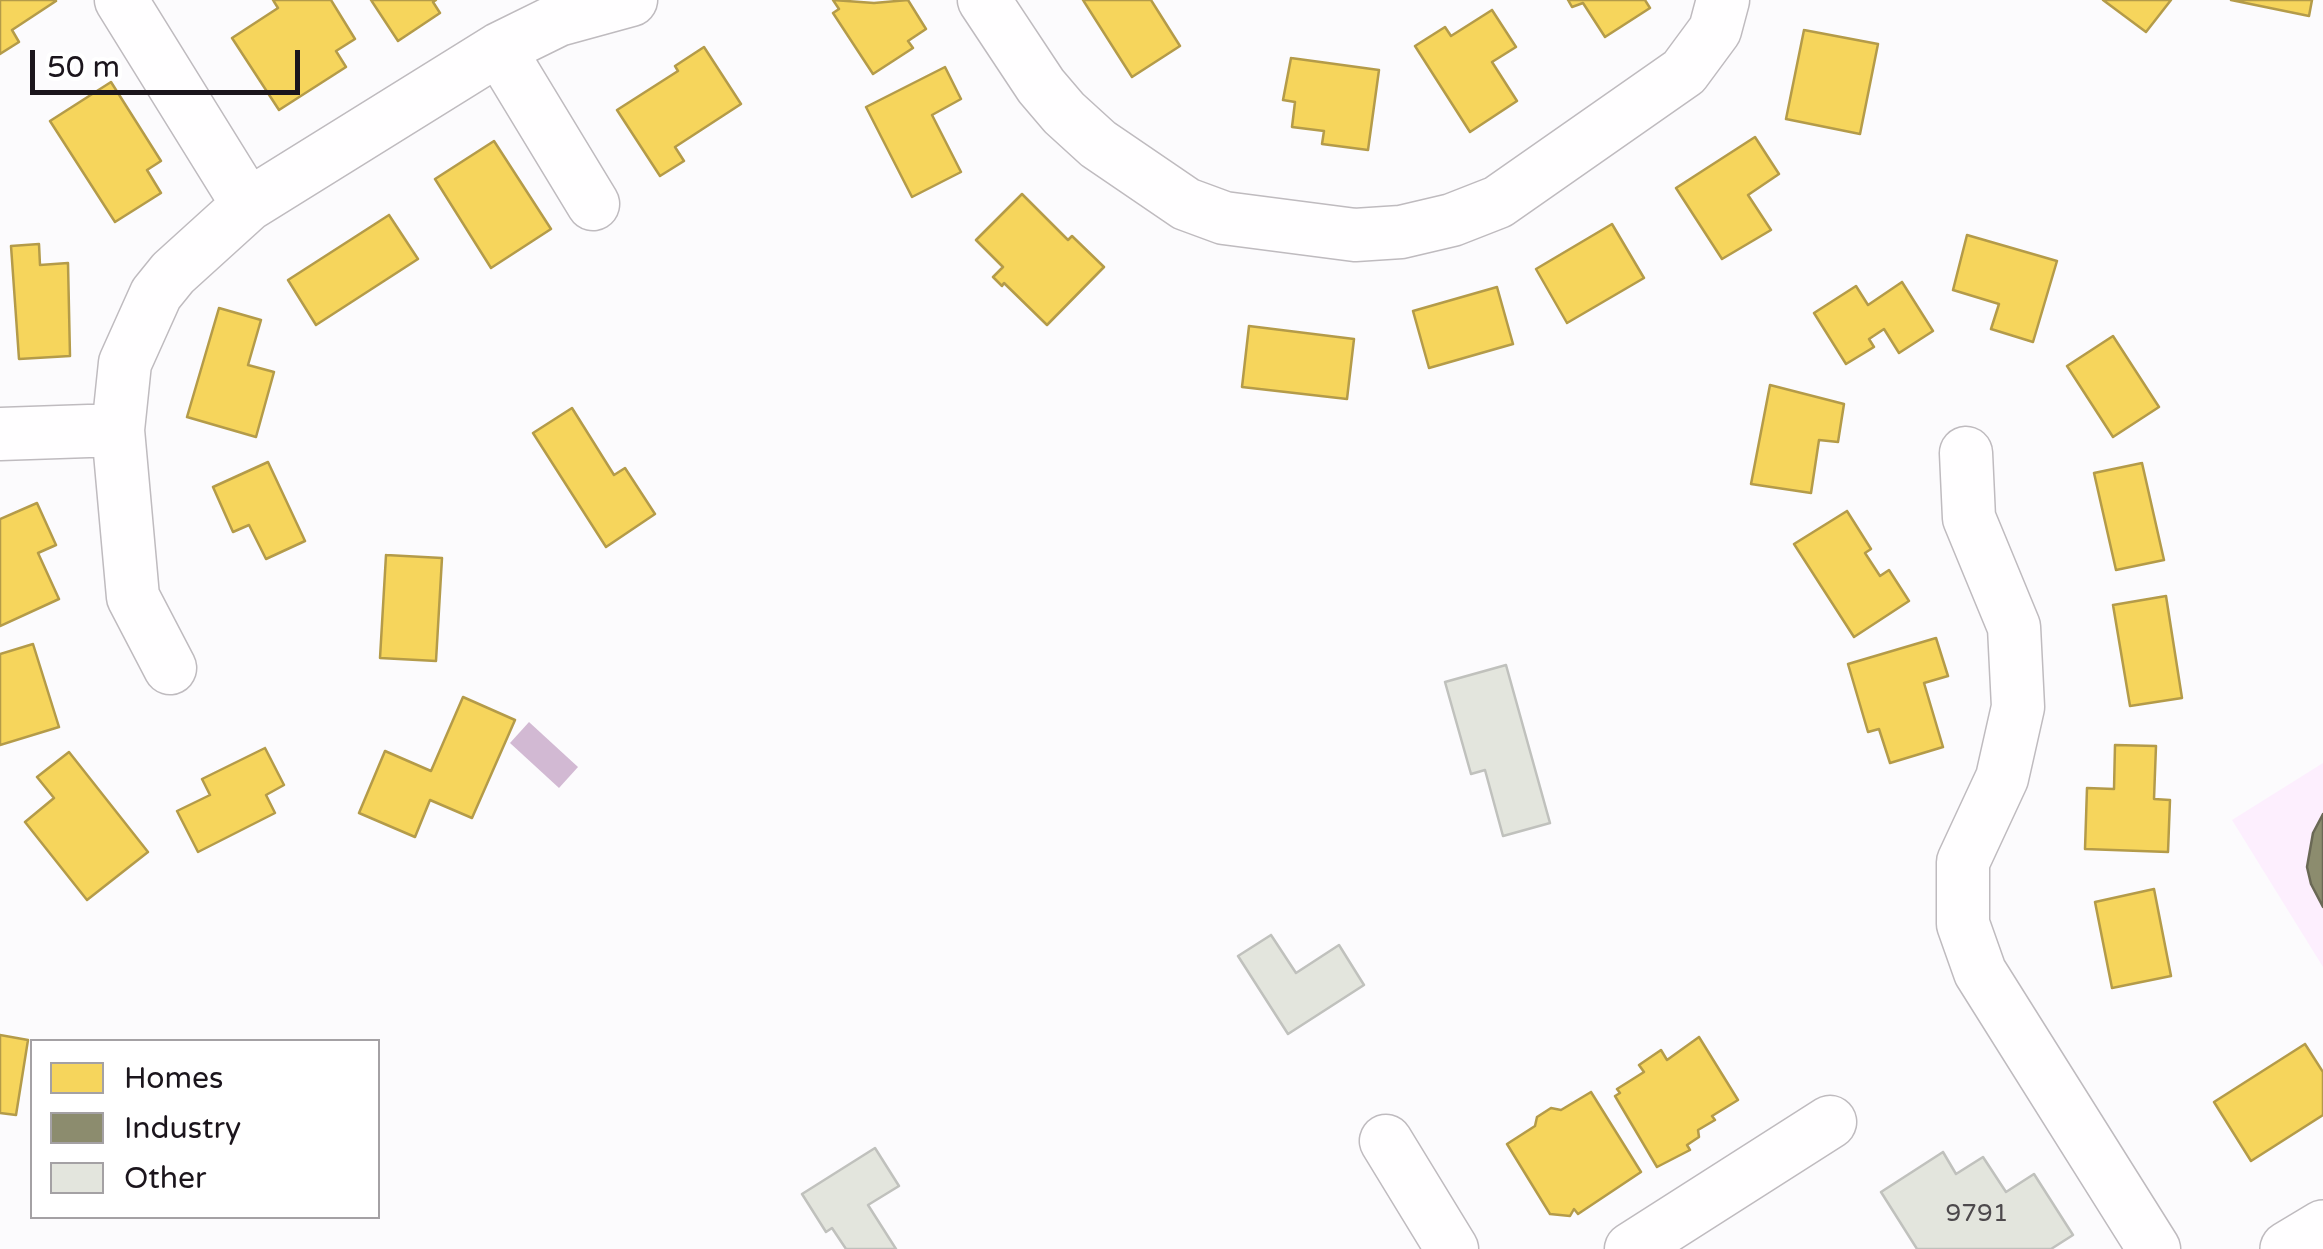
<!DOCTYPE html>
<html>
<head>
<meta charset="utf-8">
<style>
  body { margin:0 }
  #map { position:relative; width:2323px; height:1249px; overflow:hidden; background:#fcfbfd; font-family:"Varela Round",sans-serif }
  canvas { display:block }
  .legend { position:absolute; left:30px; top:1039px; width:350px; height:180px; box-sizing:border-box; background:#fff; border:2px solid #a4a1a4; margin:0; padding:12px 18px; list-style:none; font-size:30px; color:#1b151c }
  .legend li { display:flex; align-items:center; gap:20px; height:50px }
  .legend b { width:50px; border:2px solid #a4a1a4 }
  .scale { position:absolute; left:30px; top:50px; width:270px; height:45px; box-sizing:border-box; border:5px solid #1b151c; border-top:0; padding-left:12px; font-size:30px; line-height:35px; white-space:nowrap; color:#1b151c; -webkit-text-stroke:8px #fff; paint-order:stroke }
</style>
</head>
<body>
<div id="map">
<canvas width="2323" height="1249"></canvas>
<ul class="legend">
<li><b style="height:28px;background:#f6d55c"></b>Homes</li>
<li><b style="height:28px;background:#8c8c6e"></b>Industry</li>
<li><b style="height:28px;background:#e3e5dd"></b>Other</li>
</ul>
<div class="scale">50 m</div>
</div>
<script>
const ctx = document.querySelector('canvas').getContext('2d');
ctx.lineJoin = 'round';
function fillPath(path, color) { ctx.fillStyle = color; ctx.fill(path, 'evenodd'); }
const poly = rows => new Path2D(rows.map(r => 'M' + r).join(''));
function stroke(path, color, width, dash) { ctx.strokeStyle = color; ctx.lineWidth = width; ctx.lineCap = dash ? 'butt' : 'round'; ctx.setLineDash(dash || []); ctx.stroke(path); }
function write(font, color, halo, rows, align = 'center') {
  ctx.font = font + ' "Varela Round",sans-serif'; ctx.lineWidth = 10; ctx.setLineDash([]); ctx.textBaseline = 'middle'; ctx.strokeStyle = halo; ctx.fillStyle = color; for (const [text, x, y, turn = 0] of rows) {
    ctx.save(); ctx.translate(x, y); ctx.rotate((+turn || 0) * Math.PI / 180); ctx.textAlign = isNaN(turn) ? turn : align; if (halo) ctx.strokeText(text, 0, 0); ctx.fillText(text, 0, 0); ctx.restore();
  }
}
const built = poly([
  [2323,763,2323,967,2232,820]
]);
const water = poly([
  [529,722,578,767,559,788,510,743]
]);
const homes = poly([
  [0,0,55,0,56,1,12,30,19,42,0,54,0,0],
  [273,0,331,0,355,39,336,51,346,67,279,110,232,38,278,8,273,0],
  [371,0,436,0,433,2,440,13,398,41,371,0],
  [833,0,874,3,908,0,926,29,908,41,913,48,873,74,833,13,839,9,833,0],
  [1083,0,1151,0,1180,46,1132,77,1083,0],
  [1568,0,1645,0,1650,8,1605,37,1583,3,1572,7,1568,0],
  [2103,0,2171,0,2146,32,2103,0],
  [2231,0,2312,0,2309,16,2231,0],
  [1492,10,1516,47,1492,62,1517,101,1470,132,1415,46,1445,27,1451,36,1492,10],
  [1804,30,1878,44,1860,134,1786,119,1804,30],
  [704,47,741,104,675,147,684,161,660,176,617,110,678,71,675,66,704,47],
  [1291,58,1379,70,1368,150,1322,144,1324,131,1292,127,1295,102,1283,100,1291,58],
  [945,67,961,99,932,115,961,172,912,197,866,107,945,67],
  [111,82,161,161,147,170,161,193,115,222,50,121,111,82],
  [1755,137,1779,174,1748,195,1771,230,1722,259,1676,188,1755,137],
  [494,141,551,229,491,268,435,179,494,141],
  [1022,194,1068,240,1072,236,1104,267,1047,325,1004,283,1002,286,993,277,1003,267,976,240,1022,194],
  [389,215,418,259,316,325,288,280,389,215],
  [1612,224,1644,278,1567,323,1536,269,1612,224],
  [1967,235,2057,261,2033,342,1991,329,1999,304,1953,290,1967,235],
  [39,244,40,265,68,263,70,356,19,359,11,246,39,244],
  [1902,282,1933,331,1899,353,1884,329,1869,339,1874,347,1846,364,1814,313,1856,286,1868,305,1902,282],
  [1497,287,1513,344,1429,368,1413,311,1497,287],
  [219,308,261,320,248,365,274,372,256,437,187,417,219,308],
  [1249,326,1354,339,1347,399,1242,387,1249,326],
  [2113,336,2159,407,2113,437,2067,366,2113,336],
  [1770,385,1844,404,1838,442,1819,440,1811,493,1751,484,1770,385],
  [572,408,614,475,625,468,655,514,606,547,533,433,572,408],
  [268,462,305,541,266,559,249,525,233,532,213,487,268,462],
  [2142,463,2164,560,2116,570,2094,473,2142,463],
  [37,503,56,545,38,553,59,599,0,626,0,519,37,503],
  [1847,511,1871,549,1865,553,1880,576,1889,570,1909,601,1854,637,1794,544,1847,511],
  [386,555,442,558,436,661,380,658,386,555],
  [2166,596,2182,698,2130,706,2113,605,2166,596],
  [1936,638,1948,676,1924,683,1943,747,1890,763,1879,729,1868,732,1848,664,1936,638],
  [33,644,59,727,0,745,0,654,33,644],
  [463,697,515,720,472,818,430,800,415,837,359,813,385,751,431,771,463,697],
  [2115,745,2156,746,2154,799,2170,800,2168,852,2085,849,2087,788,2114,789,2115,745],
  [265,748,284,785,266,795,275,813,198,852,177,811,210,795,202,779,265,748],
  [69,752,148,852,87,900,25,822,54,798,37,777,69,752],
  [2154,889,2171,976,2112,988,2095,902,2154,889],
  [0,1035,28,1040,16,1115,0,1113,0,1035],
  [1699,1037,1738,1100,1712,1116,1715,1120,1698,1130,1699,1137,1687,1145,1690,1150,1657,1167,1615,1096,1620,1093,1617,1089,1644,1072,1639,1065,1661,1050,1667,1060,1699,1037],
  [2305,1044,2323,1072,2323,1115,2251,1161,2214,1102,2305,1044],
  [1591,1092,1641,1172,1578,1214,1574,1209,1570,1216,1550,1214,1507,1144,1535,1126,1537,1117,1551,1108,1561,1110,1591,1092]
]);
const industry = poly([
  [2323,814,2323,907,2311,884,2307,867,2313,833,2323,814]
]);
const building = poly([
  [1506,665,1550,823,1503,836,1485,770,1471,774,1445,682,1506,665],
  [1271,935,1296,973,1339,945,1364,985,1288,1034,1238,956,1271,935],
  [875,1148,899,1186,868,1205,896,1249,846,1249,832,1228,826,1232,802,1194,875,1148],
  [1943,1152,1956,1174,1983,1157,2006,1192,2034,1174,2073,1235,2051,1249,1917,1249,1881,1192,1943,1152]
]);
const minor = poly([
  [121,0,248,205],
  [984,0,1041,86,1064,113,1098,144,1186,204,1224,218,1355,235,1401,232,1452,220,1498,202,1684,72,1715,30,1723,0],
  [499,49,593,204],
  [0,434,118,430],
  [1966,453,1969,518,2014,627,2018,707,2002,778,1963,862,1963,924,1980,972,2154,1249],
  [170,668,133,597,118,430,125,363,156,294,173,273,248,205,499,49,558,20,631,0],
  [1386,1141,1452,1249],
  [1631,1249,1830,1122]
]);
const major = poly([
  [2288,1249,2323,1228]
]);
const numberNames = [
  ["9791",1977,1214]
];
fillPath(built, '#fdeffe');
fillPath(water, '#d2b9d3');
fillPath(homes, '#f6d55c');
stroke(homes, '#b49b49', 2.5);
fillPath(industry, '#8c8c6e');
stroke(industry, '#6a6855', 2.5);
fillPath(building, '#e3e5dd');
stroke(building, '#c0c1bd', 2.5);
stroke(minor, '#bfbbbf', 55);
stroke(major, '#bfbbbf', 58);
stroke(minor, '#fffeff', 52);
stroke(major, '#fffeff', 55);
write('25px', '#4d494c', null, numberNames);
</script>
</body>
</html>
